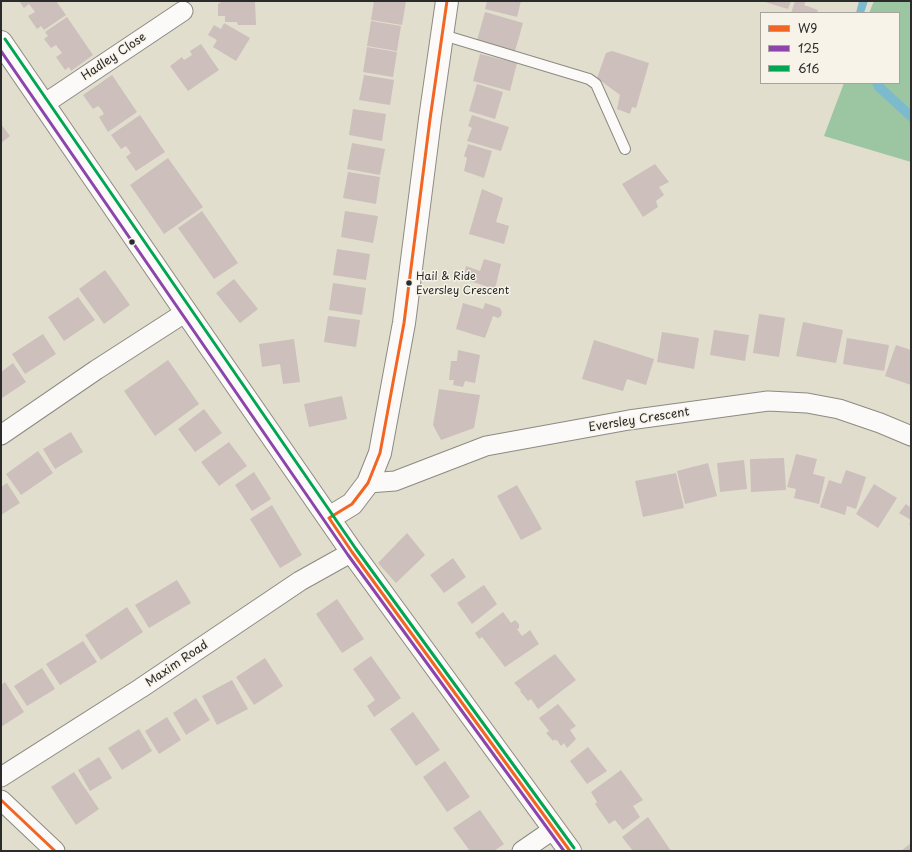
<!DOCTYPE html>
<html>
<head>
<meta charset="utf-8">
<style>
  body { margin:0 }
  #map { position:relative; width:912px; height:852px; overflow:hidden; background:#e2decd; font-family:"Playpen Sans",sans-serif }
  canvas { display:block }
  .frame { position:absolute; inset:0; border:2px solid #2b2b2b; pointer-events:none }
  .legend { position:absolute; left:760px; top:12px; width:140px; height:72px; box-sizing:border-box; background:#f7f3e8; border:1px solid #a5a39c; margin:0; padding:5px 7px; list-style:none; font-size:12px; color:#2b2b2b }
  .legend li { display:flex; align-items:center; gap:8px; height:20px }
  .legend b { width:20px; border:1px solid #a5a39c }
</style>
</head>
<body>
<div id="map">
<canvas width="912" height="852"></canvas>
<div class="frame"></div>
<ul class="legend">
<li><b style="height:5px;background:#f26522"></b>W9</li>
<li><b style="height:5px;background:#8e44ad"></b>125</li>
<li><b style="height:5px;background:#00a651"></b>616</li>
</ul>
</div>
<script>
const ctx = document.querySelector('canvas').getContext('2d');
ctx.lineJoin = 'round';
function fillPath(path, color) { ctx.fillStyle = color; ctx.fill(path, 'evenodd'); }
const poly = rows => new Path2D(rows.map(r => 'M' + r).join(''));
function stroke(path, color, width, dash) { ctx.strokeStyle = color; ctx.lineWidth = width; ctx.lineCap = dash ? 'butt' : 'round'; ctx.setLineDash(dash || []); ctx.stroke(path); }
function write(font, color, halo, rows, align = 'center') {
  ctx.font = font + ' "Playpen Sans",sans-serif'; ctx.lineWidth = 3; ctx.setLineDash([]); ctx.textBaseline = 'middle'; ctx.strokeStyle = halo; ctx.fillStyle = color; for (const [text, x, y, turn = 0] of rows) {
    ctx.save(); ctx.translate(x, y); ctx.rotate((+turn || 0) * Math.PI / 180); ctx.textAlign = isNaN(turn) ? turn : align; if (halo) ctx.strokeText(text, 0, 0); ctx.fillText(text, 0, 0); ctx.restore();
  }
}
const forest = poly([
  [874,1,911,1,911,162,824,136,844,83,899,83,899,13,869,13]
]);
const water = poly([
  [859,1,868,1,864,13,856,13],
  [876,83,882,83,911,110,911,117,877,85]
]);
const stream = poly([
  [875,83,877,88,911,119]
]);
const building = poly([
  [19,1,56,1,66,15,44,30,41,26,37,29,28,16,35,12,29,4,24,8],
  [221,1,255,1,256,25,238,25,237,22,225,22,225,16,218,16,218,4,221,2],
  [374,1,406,1,402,25,371,20],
  [487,1,521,1,517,17,485,9],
  [765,1,791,1,788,9,765,2],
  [795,1,806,1,804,5,818,10,817,13,791,13],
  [485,12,523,23,515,51,477,40],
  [67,17,93,55,71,71,69,67,65,70,56,57,62,53,56,45,51,48,44,39,48,36,45,32],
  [371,21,401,26,397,51,367,46],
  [224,23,250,38,236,61,213,47,217,40,208,35,214,25,221,29],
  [201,44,219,70,188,91,170,66,182,57,184,60,192,55,190,51],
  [367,47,397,52,393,77,363,72],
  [612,51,649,63,636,108,632,107,630,114,617,109,620,95,597,78,606,53],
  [480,54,517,63,510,91,473,81],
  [112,75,137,112,108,132,99,117,104,114,101,109,98,106,93,109,83,95],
  [364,75,394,80,390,105,359,100],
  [477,84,503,92,495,119,469,111],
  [353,109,386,114,382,141,349,135],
  [140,115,165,152,136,171,126,157,131,153,128,149,126,146,121,149,111,135],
  [472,115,509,127,501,151,467,141,472,128,468,126],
  [1,124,10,136,1,143],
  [352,143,385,149,380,175,347,169],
  [468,144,492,151,484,178,464,171,467,158,464,156],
  [168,158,203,207,164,234,130,185],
  [655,164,669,182,659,187,664,195,656,201,658,207,643,217,622,184],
  [348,172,380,177,376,204,343,198],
  [482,189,503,198,496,222,509,226,504,244,469,234],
  [202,211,238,263,214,279,178,228],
  [345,211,378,216,373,243,341,237],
  [337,249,370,254,366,280,333,275],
  [484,259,501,264,495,289,463,279,466,266,480,271],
  [105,270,130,305,104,324,79,289],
  [234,279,258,309,240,323,216,293],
  [333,283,366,288,362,315,329,310],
  [78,297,95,320,64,341,48,317],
  [463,303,483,309,485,303,500,308,502,312,501,316,498,318,493,316,485,338,456,329],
  [759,314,785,318,779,357,753,353],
  [328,316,360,320,356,347,324,342],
  [803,322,843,330,836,363,796,356],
  [714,330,749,335,745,361,710,355],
  [662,332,699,338,694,369,657,362],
  [43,334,56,354,25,374,12,354],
  [847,338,889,345,884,371,843,364],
  [294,339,300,382,283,384,280,364,262,367,259,344],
  [594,340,654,359,646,385,627,379,623,391,582,379],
  [896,345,911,350,911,385,885,376],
  [458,350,480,355,475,383,465,381,463,387,453,385,454,380,449,380,451,361,457,361],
  [168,360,199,404,155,436,124,391],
  [13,363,26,382,2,398,1,396,1,372],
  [439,389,480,395,474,428,441,440,433,425],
  [342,396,347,419,309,427,304,404],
  [204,409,222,433,195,452,178,429],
  [71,432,83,452,55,469,43,449],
  [229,442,247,466,219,486,201,462],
  [38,451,53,473,21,495,6,474],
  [796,454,817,459,813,474,825,477,819,504,794,498,796,489,787,487],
  [784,458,786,490,751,492,750,459],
  [744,460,747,489,720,492,717,463],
  [708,463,717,496,685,504,677,471],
  [846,470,866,477,856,509,847,506,845,515,820,507,829,480,841,484],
  [254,472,271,499,252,511,235,485],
  [676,473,684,508,643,517,635,481],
  [7,483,20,503,1,515,1,487],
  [874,484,897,498,878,528,856,514],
  [517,485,542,529,521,540,497,496],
  [906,504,911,508,911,526,909,525,911,520,899,513],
  [272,505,302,555,280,568,250,519],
  [407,533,425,555,396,583,378,563],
  [453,558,466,577,444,593,430,575],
  [177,580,191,603,149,628,135,605],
  [484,585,497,604,472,624,457,603],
  [337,599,364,639,342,653,316,614],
  [127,607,143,632,101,660,85,635],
  [503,612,511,623,515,620,519,624,519,628,517,629,522,636,530,630,539,644,505,667,482,637,479,639,475,633],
  [83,641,97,662,60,685,46,664],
  [555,654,576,680,538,709,531,699,528,701,520,691,521,690,514,683],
  [371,656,401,698,374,717,367,706,375,700,353,669],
  [265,658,283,686,254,705,236,677],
  [42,668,55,689,27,706,14,686],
  [232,680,248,709,217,725,202,696],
  [5,682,24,712,1,727,1,685],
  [196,698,210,720,186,735,173,713],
  [558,704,576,726,570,730,576,739,567,748,564,743,561,746,557,740,556,741,555,739,553,741,546,733,549,731,539,718],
  [413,712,440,750,416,766,390,729],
  [167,717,181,740,159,754,145,731],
  [139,729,152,751,122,770,108,748],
  [588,747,607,771,587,784,570,761],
  [99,757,112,778,90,791,78,770],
  [445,761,470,797,447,812,423,777],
  [621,770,643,800,633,806,640,817,623,830,615,820,609,824,595,804,597,802,591,792],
  [74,772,99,809,76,825,51,787],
  [480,810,504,844,494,851,470,851,453,828],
  [648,817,671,851,633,851,622,837],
  [911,843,911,851,901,851]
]);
const service = poly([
  [443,35,589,79,596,84,625,149]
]);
const minor = poly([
  [44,104,183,11],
  [1,435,96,370,186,312],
  [368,483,395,481,486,446,629,420,768,401,807,403,839,409,880,423,911,436],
  [1,777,141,688,300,581,352,552],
  [1,800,55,851],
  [522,851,554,829]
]);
const tertiary = poly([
  [1,42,186,312,352,552,570,851],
  [329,518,352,504,368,483,380,453,404,323,430,119,447,1]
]);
const bus1 = poly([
  [329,518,352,504,368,483,380,453,404,323,430,119,447,1],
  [329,518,352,552,570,851],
  [1,800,55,851]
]);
const bus2 = poly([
  [1,51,348,555,564,851]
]);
const bus3 = poly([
  [5,39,356,549,574,848]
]);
const markers = [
  [132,242,3.5,"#2b2b2b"],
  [409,283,3.5,"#2b2b2b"]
];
const busNames = [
  ["Hail & Ride",416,277],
  ["Eversley Crescent",416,291]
];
const streetNames = [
  ["Hadley Close",114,57,-34],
  ["Eversley Crescent",639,420,-9],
  ["Maxim Road",177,664,-34]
];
fillPath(forest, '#9cc5a1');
fillPath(water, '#7cbace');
stroke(stream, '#7cbace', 5.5);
fillPath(building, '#ccbfbc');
stroke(service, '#8c8a82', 12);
stroke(minor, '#8c8a82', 21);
stroke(tertiary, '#8c8a82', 24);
stroke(service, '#fbfaf8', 10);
stroke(minor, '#fbfaf8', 19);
stroke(tertiary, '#fbfaf8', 22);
stroke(bus1, '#f26522', 3);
stroke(bus2, '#8e44ad', 3);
stroke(bus3, '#00a651', 3);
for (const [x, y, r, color] of markers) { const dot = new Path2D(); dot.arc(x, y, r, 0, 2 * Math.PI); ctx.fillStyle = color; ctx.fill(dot); stroke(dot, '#f7f3e8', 1.5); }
write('11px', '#2b2b2b', '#f7f3e8', busNames, 'left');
write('12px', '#2b2b2b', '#f7f3e8', streetNames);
</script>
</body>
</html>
